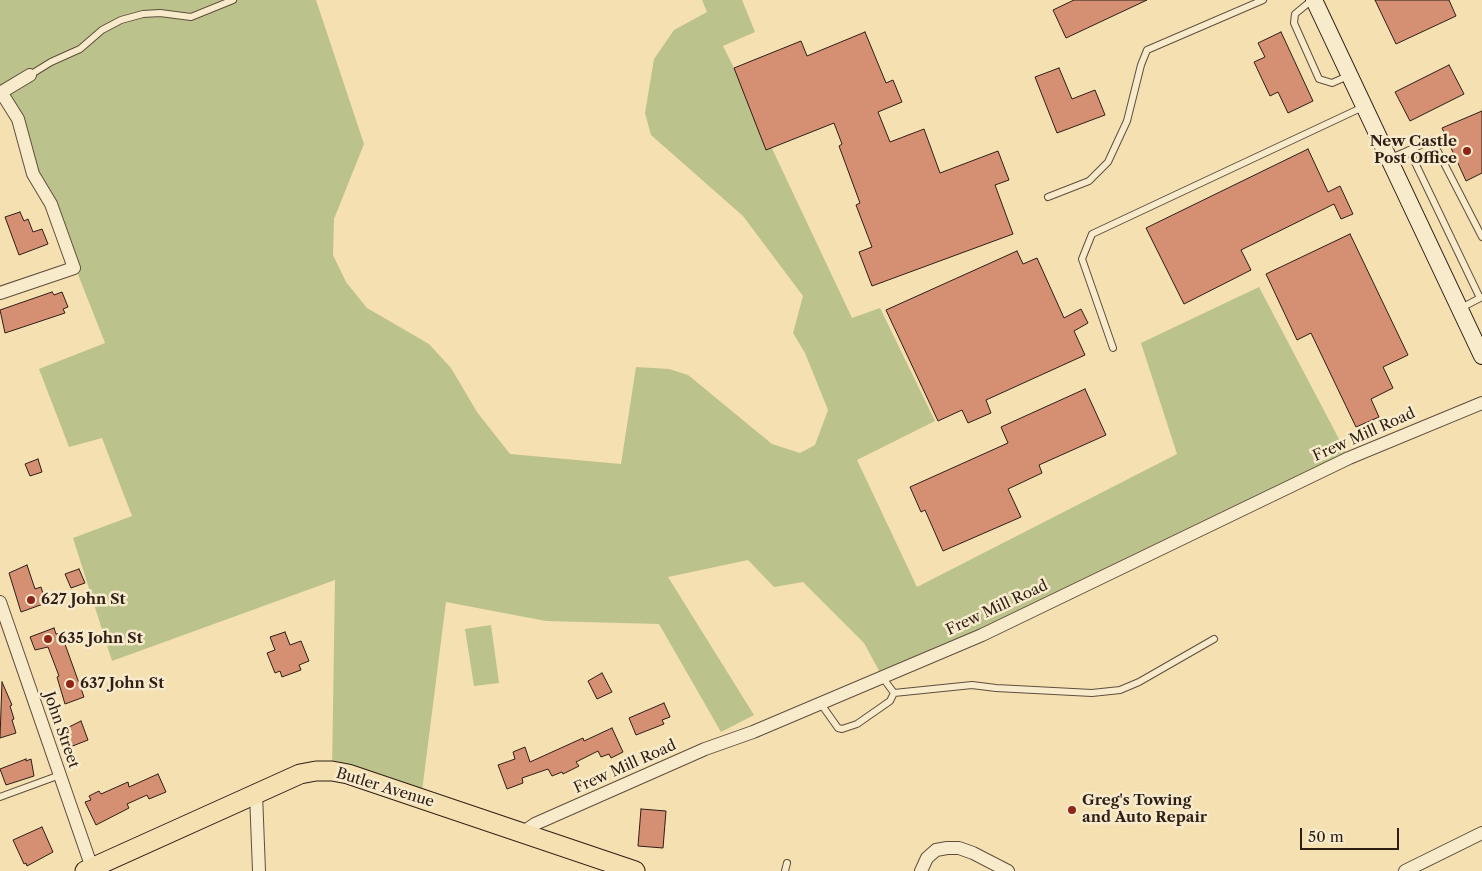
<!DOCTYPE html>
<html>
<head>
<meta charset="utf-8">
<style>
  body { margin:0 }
  #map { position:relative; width:1482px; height:871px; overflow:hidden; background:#f4e0b1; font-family:"Libre Caslon Text",serif }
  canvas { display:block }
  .scale { position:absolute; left:1300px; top:828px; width:99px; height:22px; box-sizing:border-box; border:2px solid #2e1e16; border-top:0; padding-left:6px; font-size:15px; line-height:18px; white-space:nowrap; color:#2e1e16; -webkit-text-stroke:4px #f8ebcc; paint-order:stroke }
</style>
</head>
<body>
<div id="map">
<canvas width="1482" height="871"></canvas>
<div class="scale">50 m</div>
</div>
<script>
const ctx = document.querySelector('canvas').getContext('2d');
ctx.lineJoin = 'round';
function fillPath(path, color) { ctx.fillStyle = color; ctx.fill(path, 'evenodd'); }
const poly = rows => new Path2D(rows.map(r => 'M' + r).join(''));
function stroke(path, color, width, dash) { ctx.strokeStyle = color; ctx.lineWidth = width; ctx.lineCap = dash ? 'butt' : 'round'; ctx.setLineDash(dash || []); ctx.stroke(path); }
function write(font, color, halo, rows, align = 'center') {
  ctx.font = font + ' "Libre Caslon Text",serif'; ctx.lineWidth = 5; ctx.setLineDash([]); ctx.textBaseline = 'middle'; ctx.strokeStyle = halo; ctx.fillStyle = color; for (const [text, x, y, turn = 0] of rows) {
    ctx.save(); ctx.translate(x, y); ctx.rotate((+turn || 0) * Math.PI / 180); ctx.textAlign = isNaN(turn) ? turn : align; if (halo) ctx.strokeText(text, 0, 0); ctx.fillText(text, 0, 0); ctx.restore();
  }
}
const green = poly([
  [0,0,316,0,364,144,334,219,333,255,346,282,367,308,429,344,451,368,477,412,510,454,621,464,636,367,669,369,688,375,772,444,800,453,815,445,828,410,805,353,793,333,803,296,743,216,651,135,645,113,654,59,674,30,707,12,702,0,742,0,755,32,723,46,734,68,852,318,880,308,935,421,857,460,917,587,1177,454,1141,343,1259,287,1349,458,883,678,864,643,803,582,774,587,748,560,668,577,754,715,721,732,659,624,546,621,446,602,421,799,332,771,335,580,112,661,73,538,132,516,102,438,69,447,39,369,105,343,23,135,0,93],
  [491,625,499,683,474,686,465,629]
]);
const building = poly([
  [1074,0,1147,0,1066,38,1053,10,1074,0],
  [1375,0,1449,0,1456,16,1396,44,1375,0],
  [865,32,886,83,893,80,902,102,878,112,890,142,924,129,940,173,998,151,1009,180,995,185,1013,234,872,286,859,252,872,247,856,205,860,203,839,146,842,144,834,123,766,150,734,68,801,41,807,56,865,32],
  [1281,32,1313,101,1288,113,1278,92,1270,96,1254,62,1265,57,1258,43,1281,32],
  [1449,65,1464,94,1410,121,1395,92,1449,65],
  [1059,68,1072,99,1095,90,1105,115,1057,133,1035,77,1059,68],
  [1482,111,1482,173,1466,181,1442,128,1482,111],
  [1308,149,1328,192,1340,186,1353,214,1341,219,1334,204,1241,250,1251,270,1184,304,1146,228,1308,149],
  [20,212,24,221,28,219,33,232,42,229,48,244,19,255,5,217,20,212],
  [1350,234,1408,355,1383,367,1393,388,1371,399,1379,417,1356,427,1311,333,1297,340,1266,274,1350,234],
  [1017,251,1023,264,1037,258,1064,318,1081,309,1088,323,1074,331,1085,355,986,400,991,413,968,423,962,410,938,421,886,310,1017,251],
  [52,292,54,295,62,292,68,307,63,309,65,313,5,333,0,310,52,292],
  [1085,389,1106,435,1039,465,1042,473,1008,489,1021,517,943,551,925,510,921,512,910,487,1008,443,1001,427,1085,389],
  [38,459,42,472,30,476,25,464,38,459],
  [27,565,35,589,41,587,46,603,21,612,9,573,27,565],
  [79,569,85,583,71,588,65,574,79,569],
  [54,628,56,634,61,633,84,697,65,704,57,677,59,676,48,647,35,650,30,637,54,628],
  [285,632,290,645,301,641,309,661,299,665,301,670,282,677,280,671,275,673,267,653,275,650,270,637,285,632],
  [602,673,612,692,597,699,588,681,602,673],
  [2,682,12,705,10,706,14,719,12,720,16,733,0,738,2,682],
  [664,703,670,717,662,720,664,724,636,735,629,718,664,703],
  [81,721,88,740,70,747,70,745,66,746,61,731,81,721],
  [612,728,623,752,611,758,609,754,601,757,598,751,576,762,579,766,563,774,562,772,552,776,548,769,522,778,523,783,507,789,498,765,515,759,513,752,525,747,530,762,583,738,584,741,612,728],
  [26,759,26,761,31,759,34,776,6,785,0,769,26,759],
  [158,774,166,792,149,799,147,795,127,804,129,808,96,825,85,802,91,800,89,796,99,791,101,794,128,782,129,787,158,774],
  [641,809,666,811,663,848,638,846,641,809],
  [42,827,53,852,27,866,26,863,24,864,13,840,42,827]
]);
const lane = poly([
  [1312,0,1295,14,1294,23,1319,79,1332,83,1348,76],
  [30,75,51,62,80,49,102,30,121,20,143,14,160,13,191,17,233,0],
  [1409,150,1480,298],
  [1389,159,1432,140,1482,237],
  [1048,197,1089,181,1108,162,1127,121,1141,65,1147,50,1263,0],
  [1461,308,1482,297],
  [1113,348,1082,259,1092,234,1363,107],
  [894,693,972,685,996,688,1092,693,1120,690,1139,682,1214,639],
  [821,704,838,728,842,729,857,724,890,701,894,693,883,678],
  [0,797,60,775],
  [785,871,787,863]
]);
const street = poly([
  [0,93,30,75],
  [0,293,74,268,51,204,33,174,18,119,1,92],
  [0,602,92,868],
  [256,794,259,871],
  [522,833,535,824,705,749,753,732,982,635,1349,458,1482,403],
  [921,871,927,858,936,850,947,848,959,848,973,853,1008,871],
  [1405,871,1482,833]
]);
const secondary = poly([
  [1314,0,1482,356]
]);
const primary = poly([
  [85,871,300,774,316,771,332,771,348,774,635,871]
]);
const markers = [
  [1467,151,5,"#8f2418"],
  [31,600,5,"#8f2418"],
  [48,639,5,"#8f2418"],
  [70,684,5,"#8f2418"],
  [1072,810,5,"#8f2418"]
];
const poiNames = [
  ["New Castle",1457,142,"right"],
  ["Post Office",1457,159,"right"],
  ["627 John St",41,600],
  ["635 John St",58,639],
  ["637 John St",80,684],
  ["Greg's Towing",1082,801],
  ["and Auto Repair",1082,818]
];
const streetNames = [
  ["Frew Mill Road",1364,435,-24],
  ["Frew Mill Road",997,608,-25],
  ["John Street",61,730,71],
  ["Frew Mill Road",625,767,-24],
  ["Butler Avenue",385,788,17]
];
fillPath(green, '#bcc28b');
fillPath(building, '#d59073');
stroke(building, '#2e1e16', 1);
stroke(lane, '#604e3d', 8);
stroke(street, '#604e3d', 14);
stroke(secondary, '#2e1e16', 18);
stroke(primary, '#2e1e16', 21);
stroke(lane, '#f8ebcc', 6);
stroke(street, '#f8ebcc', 12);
stroke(secondary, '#f8ebcc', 16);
stroke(primary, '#f4e0b1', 19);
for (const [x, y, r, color] of markers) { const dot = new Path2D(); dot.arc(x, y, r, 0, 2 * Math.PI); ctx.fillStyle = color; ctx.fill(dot); stroke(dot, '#f8ebcc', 2); }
write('bold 15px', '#2e1e16', '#f8ebcc', poiNames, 'left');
write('15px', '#2e1e16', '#f8ebcc', streetNames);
</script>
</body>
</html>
